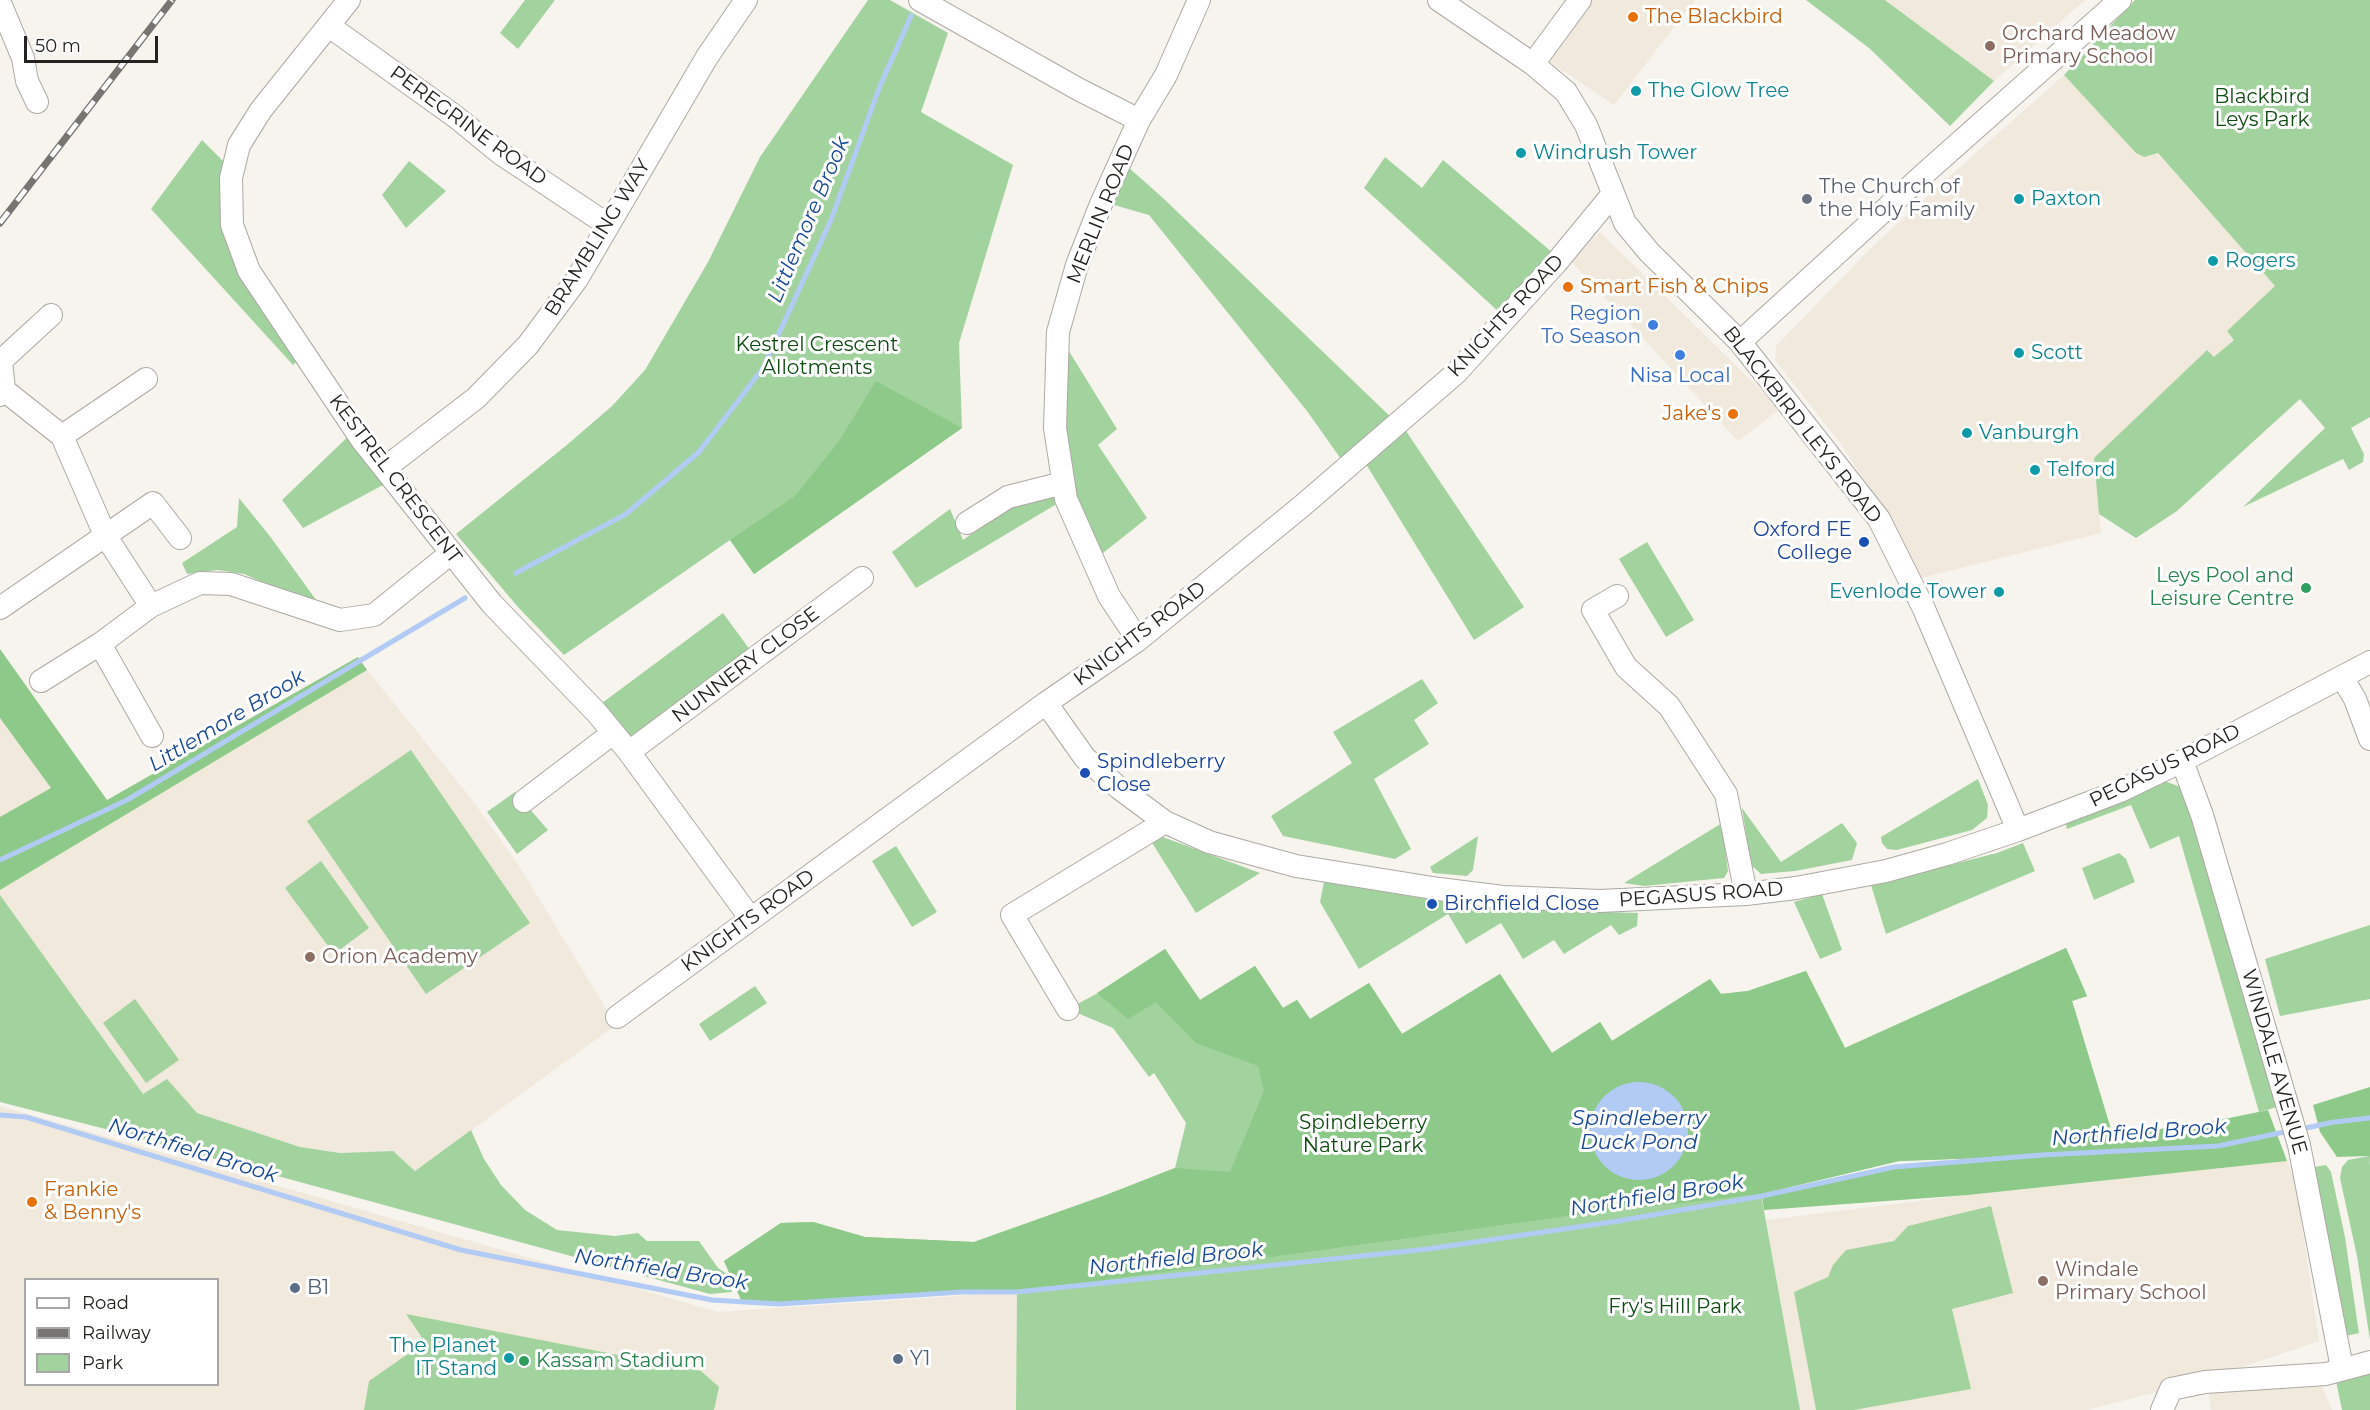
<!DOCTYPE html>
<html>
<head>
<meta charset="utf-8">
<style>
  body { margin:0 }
  #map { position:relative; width:2370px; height:1410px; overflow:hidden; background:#f7f3ed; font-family:Montserrat,sans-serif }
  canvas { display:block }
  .legend { position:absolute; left:24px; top:1278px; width:195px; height:108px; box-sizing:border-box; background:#fff; border:2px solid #a7a7a6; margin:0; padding:8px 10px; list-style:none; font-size:18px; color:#242321 }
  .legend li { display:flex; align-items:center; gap:12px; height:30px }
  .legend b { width:30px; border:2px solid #a7a7a6 }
  .scale { position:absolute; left:24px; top:36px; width:134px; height:27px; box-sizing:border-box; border:3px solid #242321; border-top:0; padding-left:8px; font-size:18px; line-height:21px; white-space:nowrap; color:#242321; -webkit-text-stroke:4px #fff; paint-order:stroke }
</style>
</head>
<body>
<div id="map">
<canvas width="2370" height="1410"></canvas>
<ul class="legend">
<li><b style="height:8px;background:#fff"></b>Road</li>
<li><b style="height:8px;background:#777572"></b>Railway</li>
<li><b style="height:16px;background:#a2d39f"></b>Park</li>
</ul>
<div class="scale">50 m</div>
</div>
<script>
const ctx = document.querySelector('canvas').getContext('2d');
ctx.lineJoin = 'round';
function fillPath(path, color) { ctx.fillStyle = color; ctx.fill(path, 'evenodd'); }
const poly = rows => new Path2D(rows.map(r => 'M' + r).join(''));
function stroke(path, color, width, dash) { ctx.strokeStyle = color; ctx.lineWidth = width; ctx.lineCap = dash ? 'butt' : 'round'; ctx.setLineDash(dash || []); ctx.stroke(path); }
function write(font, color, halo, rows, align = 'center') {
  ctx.font = font + ' Montserrat,sans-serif'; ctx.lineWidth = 6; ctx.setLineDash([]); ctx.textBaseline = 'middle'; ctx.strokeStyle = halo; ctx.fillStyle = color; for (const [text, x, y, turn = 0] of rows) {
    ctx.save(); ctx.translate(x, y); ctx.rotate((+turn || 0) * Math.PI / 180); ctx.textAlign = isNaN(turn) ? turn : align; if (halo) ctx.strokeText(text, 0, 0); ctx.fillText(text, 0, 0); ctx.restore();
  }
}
const built = poly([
  [1592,0,1695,0,1614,105,1547,60],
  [1886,0,2085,0,1994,81],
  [2064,75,2136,153,2149,156,2157,153,2275,286,2227,331,2234,340,2214,358,2207,350,2094,458,2101,533,1921,578,1882,508,1841,444,1775,360,1776,346,1871,248,1923,200],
  [1600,232,1780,409,1738,441,1572,262],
  [367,670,473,801,519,866,616,1025,415,1171,393,1151,340,1153,300,1147,197,1113,167,1079,143,1094,0,895,0,890],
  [0,718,52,788,0,817],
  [0,1106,718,1312,1017,1292,1016,1410,0,1410],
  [26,1280,218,1280,218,1384,26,1384],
  [2287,1161,2295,1180,2319,1341,2204,1380,2087,1410,1800,1410,1766,1220,1968,1195],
  [2320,1383,2332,1410,2211,1410,2207,1384]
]);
const green = poly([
  [525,0,555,0,518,49,500,33],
  [868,0,890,0,948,33,921,112,1013,165,959,343,962,428,754,574,730,540,564,655,518,607,456,534,568,444,612,406,645,370,708,262,760,157],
  [1806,0,1885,0,1994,81,1950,126,1869,48],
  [2135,0,2370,0,2370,417,2351,428,2364,454,2363,462,2349,470,2343,459,2243,507,2325,428,2300,399,2177,511,2136,538,2099,514,2094,458,2207,350,2214,357,2234,340,2227,331,2275,286,2158,153,2144,157,2136,153,2064,75],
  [202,140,229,167,231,225,304,354,293,365,151,209],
  [1385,157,1422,188,1443,160,1553,253,1500,313,1364,188],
  [1118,158,1164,199,1397,423,1346,466,1307,411,1149,215,1100,201],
  [409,161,446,191,406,228,382,195],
  [1059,335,1117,429,1098,445,1147,518,1093,561,1067,499],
  [1400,422,1524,607,1474,640,1361,456],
  [358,427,396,478,303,528,282,500],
  [1060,472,1065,499,916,588,892,552,950,509,963,540],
  [239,498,269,535,322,608,244,574,218,570,187,574,182,563,237,527],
  [1647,542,1694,620,1666,637,1619,559],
  [723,613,753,654,630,746,598,706],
  [1422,679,1438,703,1414,720,1429,744,1374,779,1411,849,1395,859,1283,836,1271,816,1352,763,1333,732],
  [411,750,530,923,426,994,307,821],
  [1978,779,1988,805,1987,818,1972,830,1897,850,1887,849,1882,843,1881,837],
  [2162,780,2183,788,2277,1107,2259,1112,2179,836,2150,849,2131,805,2067,829,2065,821],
  [515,792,548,830,517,854,487,812],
  [1742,808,1781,862,1842,823,1857,843,1852,860,1795,871,1761,874,1751,865],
  [1722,823,1728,871,1724,878,1644,886,1624,883],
  [1160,836,1260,873,1196,913,1151,841],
  [1478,836,1473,870,1467,876,1433,873,1430,867],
  [2023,843,2035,871,1886,934,1871,885,1997,853],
  [896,846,937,912,912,927,872,861],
  [2119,853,2126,859,2135,882,2094,900,2082,868],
  [321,861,369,928,334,954,285,888],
  [1324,882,1446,902,1508,909,1638,913,1637,926,1619,935,1611,925,1564,954,1554,940,1523,959,1501,923,1466,944,1448,914,1359,969,1320,902],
  [1822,894,1842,950,1820,959,1794,902],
  [0,895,143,1094,167,1079,197,1113,300,1147,340,1153,393,1151,415,1171,471,1130,484,1159,501,1185,525,1210,557,1230,615,1236,638,1233,647,1241,699,1241,718,1268,727,1274,732,1292,710,1294,113,1131,0,1102],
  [2370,925,2370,999,2280,1016,2265,959],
  [2066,948,2087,996,2072,1001,2113,1136,2215,1121,2108,1153,1899,1161,1761,1194,1800,1410,1016,1410,1017,1292,961,1292,780,1304,742,1302,724,1261,781,1223,813,1222,865,1237,974,1242,1106,1195,1175,1168,1186,1123,1154,1073,1149,1077,1113,1028,1068,1009,1098,993,1165,949,1200,1000,1255,966,1283,1008,1297,1000,1310,1019,1369,983,1402,1034,1500,974,1552,1053,1600,1022,1612,1041,1710,979,1721,994,1748,991,1806,971,1845,1048],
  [755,986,767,1003,710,1041,699,1024],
  [135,999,179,1060,146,1083,103,1023],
  [2369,1156,2370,1166,2370,1340,2357,1256,2340,1178,2342,1167,2348,1160],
  [2326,1165,2331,1172,2345,1237,2358,1327,2359,1333,2342,1337,2309,1168],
  [1991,1206,2013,1293,1952,1309,1971,1389,1854,1410,1816,1410,1794,1292,1828,1277,1833,1265,1846,1250,1894,1241,1908,1226],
  [406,1314,701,1371,719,1387,714,1410,364,1410,369,1381,425,1342],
  [2370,1373,2370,1410,2342,1410,2336,1381]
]);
const forest = poly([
  [876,381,962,428,754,574,730,540,795,496,839,441],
  [0,649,107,800,358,657,367,670,0,890,0,817,51,788,0,718],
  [2066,948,2087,996,2072,1001,2113,1136,2215,1121,2268,1110,2287,1161,1968,1195,1764,1210,1762,1196,1894,1167,2013,1157,1899,1161,1761,1194,1575,1215,1017,1292,961,1292,780,1304,742,1302,724,1261,781,1223,813,1222,865,1237,974,1242,1106,1195,1175,1168,1230,1172,1264,1091,1258,1066,1196,1043,1156,1002,1128,1019,1097,993,1165,949,1200,1000,1255,966,1283,1008,1297,1000,1310,1019,1369,983,1402,1034,1500,974,1552,1053,1600,1022,1612,1041,1710,979,1721,994,1748,991,1806,971,1845,1048],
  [1630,1083,1647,1083,1664,1089,1679,1103,1688,1123,1604,1096,1619,1086],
  [2370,1087,2370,1163,2369,1156,2337,1157,2320,1132,2313,1105]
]);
const water = poly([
  '1590 1131a49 49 0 1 1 98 0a49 49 0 1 1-98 0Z'
]);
const stream = poly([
  [516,573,626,514,699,452,763,368,831,220,880,86,911,16],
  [0,860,127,800,465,598],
  [0,1115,26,1117,461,1250,712,1300,779,1304,961,1292,1017,1292,1428,1249,1618,1221,1762,1196,1894,1167,2042,1155,2218,1146,2289,1131],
  [2301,1129,2334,1122,2370,1118]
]);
const minor = poly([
  [349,0,261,110,239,145,231,178,232,225,249,271,362,440,492,604,597,713,629,752,751,919],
  [920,0,1078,89,1139,120],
  [1439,0,1533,64,1566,92,1586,125,1625,223,1649,252,1740,342,1879,519,1924,609,2018,830],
  [0,3,23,58,27,81,37,102],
  [329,26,456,117,500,153,608,225],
  [1533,64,1580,0],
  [1740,342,1924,174,2120,0],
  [4,390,62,436,105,535,151,606],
  [0,395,4,390,1,361,51,315],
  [62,436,146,379],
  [385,468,476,398,528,345,577,279,707,57,746,0],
  [967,523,1008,497,1063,483],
  [1617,596,1593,610,1626,667,1669,706,1726,794,1746,894],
  [0,608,153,503,180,538],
  [1138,640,1109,596,1066,499,1055,428,1058,332,1077,265,1101,204,1139,120,1166,75,1199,0],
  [100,644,152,736],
  [2342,677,2355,699,2370,739],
  [41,681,100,644,151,606,200,583,231,584,340,620,374,615,451,553],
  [1046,703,1085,758,1119,788,1165,822,1209,842,1296,866,1439,889,1503,897,1600,901,1746,894,1796,888,1886,871,1947,854,2018,830,2120,791,2182,761,2370,662],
  [629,752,862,578],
  [2182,761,2202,815,2299,1145,2342,1368],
  [524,801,613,733],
  [1068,1009,1012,915,1165,822],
  [617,1017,1046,703,1138,640,1302,506,1456,373,1556,263,1612,195],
  [2162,1410,2171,1389,2205,1382,2326,1374,2370,1362]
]);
const rail = poly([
  [0,223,172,0]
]);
const markers = [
  [1633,17,6,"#e8710a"],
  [1990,46,6,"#8d6e63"],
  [1636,91,6,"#0f9aa8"],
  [1521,153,6,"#0f9aa8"],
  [1807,199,6,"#6b7280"],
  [2019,199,6,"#0f9aa8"],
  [2213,261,6,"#0f9aa8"],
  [1568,287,6,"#e8710a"],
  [1653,325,6,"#3f7fe0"],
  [2019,353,6,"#0f9aa8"],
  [1680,355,6,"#3f7fe0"],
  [1733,414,6,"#e8710a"],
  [1967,433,6,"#0f9aa8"],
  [2035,470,6,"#0f9aa8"],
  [1864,542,6,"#1a4fb4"],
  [2306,588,6,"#2e9e5b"],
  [1999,592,6,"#0f9aa8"],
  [1085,773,6,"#1a4fb4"],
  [1432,904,6,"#1a4fb4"],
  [310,957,6,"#8d6e63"],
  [32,1202,6,"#e8710a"],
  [2043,1281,6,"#8d6e63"],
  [295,1288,6,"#5c6f8a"],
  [509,1358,6,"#0f9aa8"],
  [898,1359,6,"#5c6f8a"],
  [524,1361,6,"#2e9e5b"]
];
const foodNames = [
  ["The Blackbird",1645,17],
  ["Smart Fish & Chips",1580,287],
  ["Jake's",1721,414,"right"],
  ["Frankie",44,1190],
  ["& Benny's",44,1213]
];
const educationNames = [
  ["Orchard Meadow",2002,34],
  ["Primary School",2002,57],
  ["Orion Academy",322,957],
  ["Windale",2055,1270],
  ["Primary School",2055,1293]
];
const cultureNames = [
  ["The Glow Tree",1648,91],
  ["Windrush Tower",1533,153],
  ["Paxton",2031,199],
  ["Rogers",2225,261],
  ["Scott",2031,353],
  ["Vanburgh",1979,433],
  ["Telford",2047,470],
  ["Evenlode Tower",1987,592,"right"],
  ["The Planet",497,1346,"right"],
  ["IT Stand",497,1369,"right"]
];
const parkNames = [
  ["Blackbird",2262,97],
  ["Leys Park",2262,120],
  ["Kestrel Crescent",817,345],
  ["Allotments",817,368],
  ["Spindleberry",1363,1123],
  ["Nature Park",1363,1146],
  ["Fry's Hill Park",1675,1307]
];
const streetNames = [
  ["PEREGRINE ROAD",468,126,36],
  ["MERLIN ROAD",1101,214,-68],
  ["BRAMBLING WAY",598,238,-58],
  ["KNIGHTS ROAD",1506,316,-47],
  ["BLACKBIRD LEYS ROAD",1802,425,52],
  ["KESTREL CRESCENT",395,479,53],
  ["KNIGHTS ROAD",1140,634,-37],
  ["NUNNERY CLOSE",746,665,-37],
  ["PEGASUS ROAD",2165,766,-26],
  ["PEGASUS ROAD",1701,895,-4],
  ["KNIGHTS ROAD",748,921,-36],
  ["WINDALE AVENUE",2274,1062,74]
];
const worshipNames = [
  ["The Church of",1819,187],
  ["the Holy Family",1819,210]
];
const shopNames = [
  ["Region",1641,314],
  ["To Season",1641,337],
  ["Nisa Local",1680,376,"center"]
];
const transitNames = [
  ["Oxford FE",1852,530,"right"],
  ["College",1852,553,"right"],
  ["Spindleberry",1097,762],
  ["Close",1097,785],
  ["Birchfield Close",1444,904]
];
const leisureNames = [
  ["Leys Pool and",2294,576],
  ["Leisure Centre",2294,599],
  ["Kassam Stadium",536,1361,"left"]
];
const serviceNames = [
  ["B1",307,1288],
  ["Y1",910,1359]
];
const waterNames = [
  ["Littlemore Brook",809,220,-67],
  ["Littlemore Brook",227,721,-31],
  ["Spindleberry",1639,1119],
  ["Duck Pond",1639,1143],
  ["Northfield Brook",2139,1133,-4],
  ["Northfield Brook",193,1151,17],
  ["Northfield Brook",1657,1196,-9],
  ["Northfield Brook",1176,1259,-6],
  ["Northfield Brook",661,1270,9]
];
fillPath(built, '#f0e9dc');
fillPath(green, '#a2d39f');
fillPath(forest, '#8dc989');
fillPath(water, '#b1cbf5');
stroke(stream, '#b1cbf5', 5);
stroke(minor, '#ada9a3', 24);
stroke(minor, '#fff', 22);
stroke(rail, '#777572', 7);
stroke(rail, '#fff', 4.5, [14]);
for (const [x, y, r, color] of markers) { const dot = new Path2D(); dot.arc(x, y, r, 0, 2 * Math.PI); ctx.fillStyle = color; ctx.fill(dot); stroke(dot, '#fff', 2); }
write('20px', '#c56008', '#fff', foodNames, 'left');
write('20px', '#785e54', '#fff', educationNames, 'left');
write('20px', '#0d838f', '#fff', cultureNames, 'left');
write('20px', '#0c4c0f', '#fff', parkNames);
write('20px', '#242321', '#fff', streetNames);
write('20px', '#5b616d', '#fff', worshipNames, 'left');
write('20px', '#366cbe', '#fff', shopNames, 'right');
write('20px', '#164399', '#fff', transitNames, 'left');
write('20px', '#27864d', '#fff', leisureNames, 'right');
write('20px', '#4e5e75', '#fff', serviceNames, 'left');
write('italic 21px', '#154895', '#fff', waterNames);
</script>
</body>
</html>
